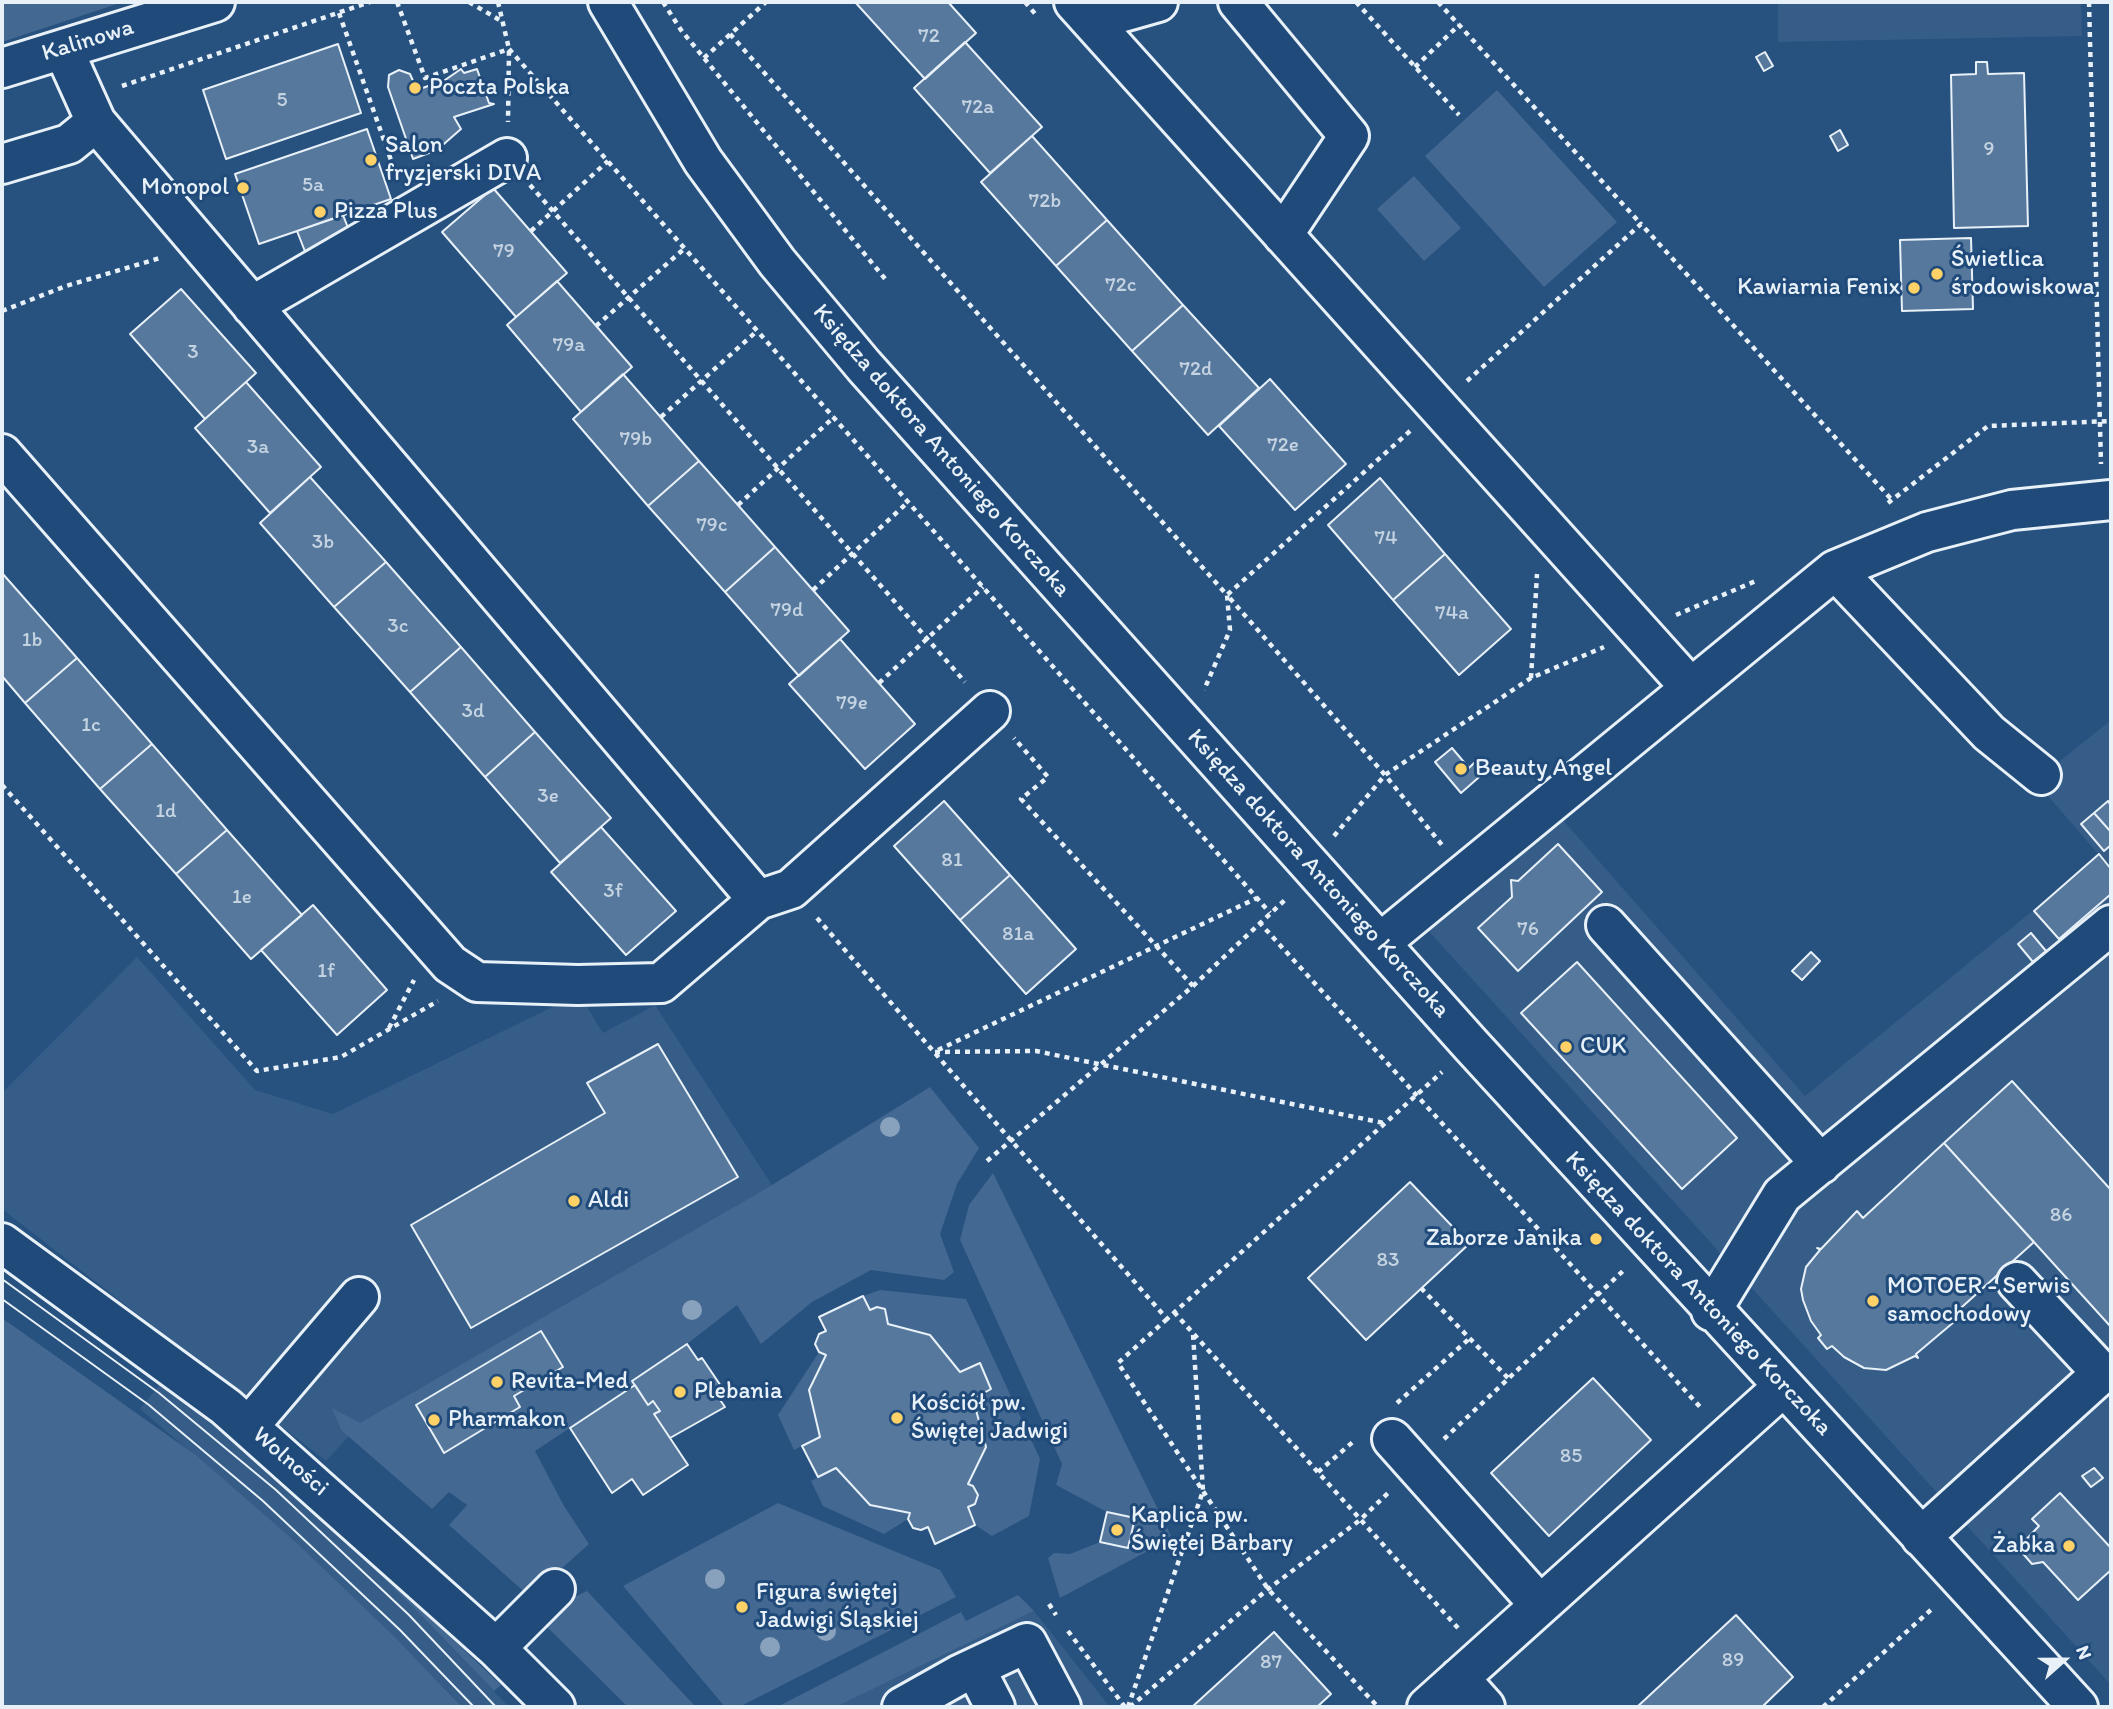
<!DOCTYPE html>
<html>
<head>
<meta charset="utf-8">
<style>
  body { margin:0 }
  #map { position:relative; width:2113px; height:1709px; overflow:hidden; background:#27517f; font-family:Itim,sans-serif }
  canvas { display:block }
  .frame { position:absolute; inset:0; border:4px solid #e8f1f8; pointer-events:none }
  .north { position:absolute; left:2029px; top:1625px; width:70px; height:70px; -webkit-text-stroke:5px #1f4a7a; paint-order:stroke; rotate:69deg; font-size:19px; font-weight:700; line-height:28px; text-align:center; color:#e8f1f8 }
  .north::after { content:''; display:block; margin:auto; width:24px; height:32px; background:#e8f1f8; clip-path:polygon(50% 0,100% 100%,50% 72%,0 100%) }
</style>
</head>
<body>
<div id="map">
<canvas width="2113" height="1709"></canvas>
<div class="frame"></div>
<div class="north">N</div>
</div>
<script>
const ctx = document.querySelector('canvas').getContext('2d');
ctx.lineJoin = 'round';
function fillPath(path, color) { ctx.fillStyle = color; ctx.fill(path, 'evenodd'); }
const poly = rows => new Path2D(rows.map(r => 'M' + r).join(''));
function stroke(path, color, width, dash) { ctx.strokeStyle = color; ctx.lineWidth = width; ctx.lineCap = dash ? 'butt' : 'round'; ctx.setLineDash(dash || []); ctx.stroke(path); }
function write(font, color, halo, rows, align = 'center') {
  ctx.font = font + ' Itim,sans-serif'; ctx.lineWidth = 6; ctx.setLineDash([]); ctx.textBaseline = 'middle'; ctx.strokeStyle = halo; ctx.fillStyle = color; for (const [text, x, y, turn = 0] of rows) {
    ctx.save(); ctx.translate(x, y); ctx.rotate((+turn || 0) * Math.PI / 180); ctx.textAlign = isNaN(turn) ? turn : align; if (halo) ctx.strokeText(text, 0, 0); ctx.fillText(text, 0, 0); ctx.restore();
  }
}
const built = poly([
  [1778,2,2081,2,2082,36,1778,42],
  [2111,720,2111,1685,1426,928,1555,811,1805,1096,2100,856,2035,781],
  [137,957,255,1090,333,1114,579,994,603,1033,655,1005,772,1185,360,1424,326,1461,2,1209,2,1093],
  [160,1384,219,1429,322,1519,418,1612,509,1707,462,1707,394,1636,298,1544,140,1409],
  [1034,1611,1110,1707,836,1707]
]);
const green = poly([
  [2,2,123,2,2,42],
  [1497,90,1617,222,1544,287,1425,156],
  [1414,176,1461,228,1424,261,1377,209],
  [930,1087,979,1148,957,1184,940,1234,954,1272,944,1280,871,1270,812,1302,761,1344,737,1305,687,1344,633,1381,635,1385,535,1451,564,1506,589,1544,530,1597,449,1525,467,1505,449,1492,432,1509,341,1430,332,1408,360,1423,772,1185],
  [993,1173,1172,1538,1060,1598,1048,1558,1054,1553,1070,1554,1100,1542,1128,1548,1135,1518,1107,1512,1056,1485,1062,1464,960,1240,969,1205],
  [880,1290,966,1299,1040,1459,1029,1516,992,1536,975,1525,968,1507,975,1504,978,1495,973,1486,968,1484,986,1447,973,1399,980,1363,960,1372,888,1324,885,1309,877,1307,870,1310,863,1296],
  [2,1318,197,1456,298,1544,394,1636,462,1707,2,1707],
  [819,1352,826,1355,809,1390,820,1437,794,1450,778,1415],
  [836,1468,870,1505,910,1513,908,1519,884,1534,823,1506,811,1481],
  [778,1503,940,1570,956,1597,739,1707,725,1707,623,1586],
  [322,1519,421,1609,501,1685,494,1691,418,1612],
  [587,1591,696,1707,628,1707,545,1625,566,1601],
  [1018,1595,1034,1611,836,1707,777,1707,961,1612,966,1621]
]);
const building = poly([
  [855,2,948,2,976,33,925,79,855,2],
  [965,42,1042,127,990,173,914,88,965,42],
  [338,44,361,113,226,159,203,90,338,44],
  [1765,52,1773,66,1764,71,1756,57,1765,52],
  [1976,62,1987,62,1988,74,2024,73,2028,226,1954,228,1951,75,1976,74,1976,62],
  [461,69,464,73,477,69,489,103,494,104,454,117,461,129,437,150,413,159,388,87,389,75,399,70,410,74,417,90,445,80,461,69],
  [367,129,391,199,259,244,235,174,367,129],
  [1840,130,1848,145,1838,151,1830,136,1840,130],
  [1032,136,1107,220,1056,266,981,182,1032,136],
  [493,188,567,273,516,317,442,232,493,188],
  [343,215,352,238,306,254,297,231,343,215],
  [1107,220,1183,305,1132,351,1056,266,1107,220],
  [1971,238,1973,309,1902,311,1900,240,1971,238],
  [557,281,632,367,581,412,507,325,557,281],
  [181,289,256,373,205,419,130,334,181,289],
  [1183,305,1259,388,1208,435,1132,351,1183,305],
  [623,374,699,461,648,506,573,419,623,374],
  [1270,379,1346,464,1295,510,1219,426,1270,379],
  [246,382,321,467,270,513,195,428,246,382],
  [699,461,775,547,725,592,648,506,699,461],
  [310,477,386,562,334,607,260,523,310,477],
  [1380,478,1445,554,1393,600,1328,525,1380,478],
  [775,547,849,631,799,676,725,592,775,547],
  [1445,554,1511,629,1459,675,1393,600,1445,554],
  [386,562,461,647,410,692,334,607,386,562],
  [2,573,77,658,25,703,2,676,2,573],
  [840,639,915,724,865,769,789,684,840,639],
  [461,647,535,732,485,777,410,692,461,647],
  [77,658,152,744,100,789,25,703,77,658],
  [535,732,611,818,560,863,485,777,535,732],
  [152,744,227,830,176,874,100,789,152,744],
  [1452,748,1469,768,1476,761,1486,771,1461,793,1435,762,1452,748],
  [944,801,1010,875,960,920,894,846,944,801],
  [2108,801,2111,806,2111,832,2094,813,2108,801],
  [2094,813,2111,832,2111,845,2104,851,2081,824,2094,813],
  [601,827,676,911,626,955,551,872,601,827],
  [227,830,302,915,251,959,176,874,227,830],
  [1558,844,1602,892,1518,971,1478,928,1512,897,1511,880,1518,881,1558,844],
  [2099,854,2111,869,2111,894,2059,939,2034,911,2099,854],
  [1010,875,1076,949,1026,994,960,920,1010,875],
  [313,905,387,990,337,1035,261,950,313,905],
  [2031,933,2046,951,2033,962,2018,944,2031,933],
  [1811,952,1820,961,1802,980,1792,971,1811,952],
  [1577,962,1737,1138,1682,1189,1521,1013,1577,962],
  [658,1044,738,1177,471,1328,411,1225,605,1113,587,1083,658,1044],
  [2012,1081,2111,1190,2111,1327,1944,1143,2012,1081],
  [1944,1143,2034,1242,1952,1316,1958,1322,1954,1322,1916,1354,1918,1358,1915,1356,1886,1370,1864,1368,1844,1357,1832,1346,1827,1349,1818,1338,1821,1335,1811,1321,1803,1300,1801,1289,1806,1267,1820,1250,1817,1248,1821,1249,1857,1211,1863,1218,1944,1143],
  [1410,1182,1469,1244,1366,1340,1308,1278,1410,1182],
  [863,1296,870,1310,877,1307,885,1309,888,1324,930,1335,960,1372,980,1363,991,1389,973,1399,986,1447,968,1484,973,1486,978,1495,975,1504,968,1507,975,1525,935,1544,928,1527,921,1530,913,1528,908,1519,910,1513,870,1505,836,1468,818,1477,802,1446,820,1437,809,1390,826,1355,819,1352,815,1344,819,1334,826,1331,819,1317,863,1296],
  [541,1331,563,1367,514,1396,520,1407,444,1453,416,1405,541,1331],
  [687,1344,698,1360,702,1358,723,1389,716,1394,725,1407,670,1438,654,1414,660,1411,653,1401,648,1405,632,1381,687,1344],
  [1593,1378,1651,1440,1549,1536,1491,1473,1593,1378],
  [635,1385,648,1405,653,1401,660,1411,654,1414,688,1465,643,1495,632,1479,612,1493,570,1428,635,1385],
  [2094,1468,2103,1478,2091,1487,2082,1476,2094,1468],
  [2060,1493,2111,1548,2111,1570,2078,1600,2043,1562,2032,1564,2018,1548,2039,1526,2032,1519,2060,1493],
  [1107,1512,1135,1518,1128,1548,1100,1542,1107,1512],
  [1736,1615,1793,1677,1762,1707,1637,1707,1736,1615],
  [1274,1632,1331,1694,1317,1707,1192,1707,1274,1632]
]);
const path = poly([
  [397,2,425,78,509,49,1270,913],
  [469,2,503,22],
  [498,2,509,49,508,122],
  [663,2,681,30,886,280],
  [1025,2,1037,16],
  [1356,2,1459,115],
  [1438,2,1641,224],
  [2089,2,2101,464],
  [339,13,397,177],
  [730,34,1227,595,1230,630,1204,690],
  [704,58,766,2],
  [1415,67,1459,25],
  [122,86,370,2],
  [530,185,965,682],
  [531,231,608,161],
  [2,311,66,286,160,258],
  [596,326,685,248],
  [1467,381,1641,224,1892,500],
  [661,417,757,331],
  [1410,431,1227,595,1385,775,1442,845],
  [1888,503,1988,426,2111,421],
  [738,505,834,417],
  [813,590,908,502],
  [1676,615,1758,580],
  [1531,678,1537,574],
  [879,683,983,587],
  [2,785,257,1071,341,1057,438,1001],
  [1334,836,1385,775,1531,678,1604,647],
  [817,918,1167,1319,1442,1072],
  [1259,922,1701,1408],
  [1193,986,1287,898],
  [389,1028,414,980],
  [938,1050,1257,898],
  [935,1052,1036,1051,1384,1123],
  [987,1161,1193,986,1021,799,1048,777,1014,738],
  [1421,1288,1508,1378],
  [1174,1312,1458,1628],
  [1167,1319,1118,1363,1268,1589,1378,1707],
  [1397,1403,1470,1338],
  [1444,1439,1624,1270],
  [1318,1472,1354,1441],
  [1049,1604,1056,1615],
  [1068,1631,1125,1707],
  [1128,1707,1203,1491,1193,1334],
  [1130,1707,1268,1589,1360,1520,1388,1493],
  [1823,1707,1933,1608]
]);
const minor = poly([
  [608,2,703,161,777,262,864,366,1471,1045,2078,1707],
  [1074,2,1690,687],
  [1238,2,1349,136,1283,235],
  [1091,21,1158,2],
  [2,68,215,2],
  [96,122,758,900,791,889,990,711],
  [2,164,69,144,96,122,63,49],
  [252,306,507,158],
  [2,454,450,964,477,982,578,985,661,983,758,900],
  [1835,570,1989,733,2041,775],
  [1606,925,1821,1164],
  [1380,943,1835,570,1927,532,2012,510,2111,500],
  [2,1243,226,1407,496,1648,555,1707],
  [1711,1311,1782,1195,2111,925],
  [249,1426,359,1297],
  [1392,1439,1540,1605],
  [1921,1537,2102,1373,2017,1282],
  [496,1648,555,1589],
  [975,1668,995,1707],
  [1459,1678,1485,1707],
  [902,1707,959,1675,1027,1643,1061,1707],
  [1427,1707,1783,1387]
]);
const tram = poly([
  [2,1279,159,1393,276,1490,409,1615,496,1707],
  [2,1299,149,1405,263,1501,400,1630,474,1707]
]);
const trees = [
  [890,1127],
  [692,1310],
  [715,1579],
  [826,1631],
  [770,1647]
];
const markers = [
  [415,88,7,"#ffd166"],
  [371,160,7,"#ffd166"],
  [243,188,7,"#ffd166"],
  [320,212,7,"#ffd166"],
  [1937,274,7,"#ffd166"],
  [1914,288,7,"#ffd166"],
  [1461,769,7,"#ffd166"],
  [1566,1047,7,"#ffd166"],
  [574,1201,7,"#ffd166"],
  [1596,1239,7,"#ffd166"],
  [1873,1301,7,"#ffd166"],
  [497,1382,7,"#ffd166"],
  [680,1392,7,"#ffd166"],
  [897,1418,7,"#ffd166"],
  [434,1420,7,"#ffd166"],
  [1117,1530,7,"#ffd166"],
  [2069,1546,7,"#ffd166"],
  [742,1607,7,"#ffd166"]
];
const numberNames = [
  ["72",929,37],
  ["5",282,101],
  ["72a",978,108],
  ["9",1989,150],
  ["5a",313,186],
  ["72b",1045,202],
  ["79",504,252],
  ["72c",1121,286],
  ["79a",569,346],
  ["3",193,353],
  ["72d",1196,370],
  ["79b",636,440],
  ["72e",1283,446],
  ["3a",258,448],
  ["79c",712,526],
  ["74",1386,539],
  ["3b",323,543],
  ["79d",787,611],
  ["74a",1452,614],
  ["3c",398,627],
  ["1b",32,641],
  ["79e",852,704],
  ["3d",473,712],
  ["1c",91,726],
  ["3e",548,797],
  ["1d",166,812],
  ["81",952,861],
  ["3f",613,892],
  ["1e",242,898],
  ["76",1528,930],
  ["81a",1018,935],
  ["1f",326,972],
  ["86",2061,1216],
  ["83",1388,1261],
  ["85",1571,1457],
  ["89",1733,1661],
  ["87",1271,1663]
];
const streetNames = [
  ["Kalinowa",88,41,-17],
  ["Księdza doktora Antoniego Korczoka",941,451,49],
  ["Księdza doktora Antoniego Korczoka",1318,874,48],
  ["Księdza doktora Antoniego Korczoka",1698,1294,47],
  ["Wolności",290,1462,41]
];
const poiNames = [
  ["Poczta Polska",429,88],
  ["Salon",385,146],
  ["fryzjerski DIVA",385,174],
  ["Monopol",229,188,"right"],
  ["Pizza Plus",334,212],
  ["Świetlica",1951,260],
  ["środowiskowa",1951,288],
  ["Kawiarnia Fenix",1900,288,"right"],
  ["Beauty Angel",1475,769],
  ["CUK",1580,1047],
  ["Aldi",588,1201],
  ["Zaborze Janika",1582,1239,"right"],
  ["MOTOER - Serwis",1887,1287],
  ["samochodowy",1887,1315],
  ["Revita-Med",511,1382],
  ["Plebania",694,1392],
  ["Kościół pw.",911,1404],
  ["Świętej Jadwigi",911,1432],
  ["Pharmakon",448,1420],
  ["Kaplica pw.",1131,1516],
  ["Świętej Barbary",1131,1544],
  ["Żabka",2055,1546,"right"],
  ["Figura świętej",756,1593],
  ["Jadwigi Śląskiej",756,1621]
];
fillPath(built, '#355d88');
fillPath(green, '#436891');
fillPath(building, '#57789d');
stroke(building, '#e8f1f8', 2);
stroke(minor, '#e8f1f8', 44);
stroke(path, '#e8f1f8', 4.5, [5, 5]);
stroke(minor, '#1f4a7a', 38);
stroke(tram, '#e8f1f8', 2);
ctx.fillStyle = '#88a1bc';
for (const [x, y] of trees) { ctx.beginPath(); ctx.arc(x, y, 10, 0, 2 * Math.PI); ctx.fill(); }
for (const [x, y, r, color] of markers) { const dot = new Path2D(); dot.arc(x, y, r, 0, 2 * Math.PI); ctx.fillStyle = color; ctx.fill(dot); stroke(dot, '#1f4a7a', 2.5); }
write('21px', '#c4d3e1', null, numberNames);
write('24px', '#e8f1f8', '#1f4a7a', streetNames);
write('24px', '#e8f1f8', '#1f4a7a', poiNames, 'left');
</script>
</body>
</html>
